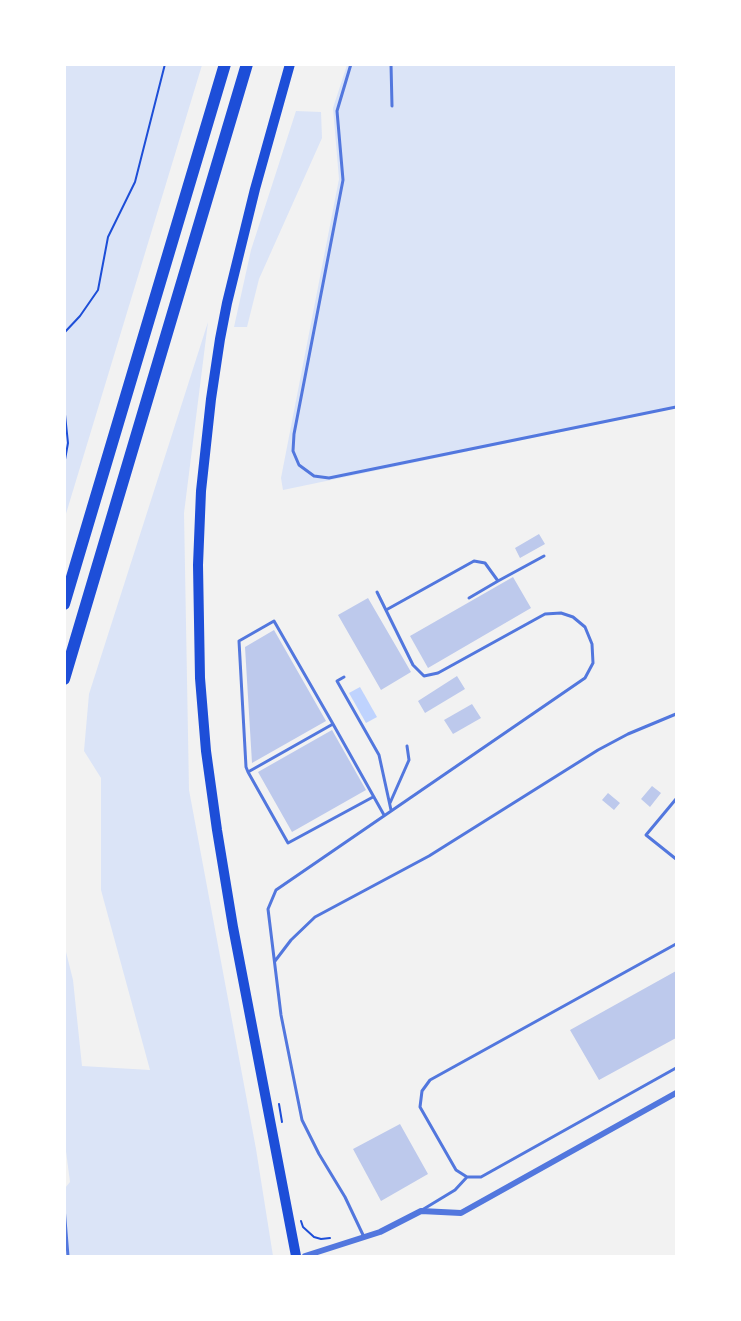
<!DOCTYPE html>
<html>
<head>
<meta charset="utf-8">
<style>
  body { margin:0 }
  #map { position:relative; width:741px; height:1321px; overflow:hidden; background:#f2f2f2; font-family:"Varela Round",sans-serif }
  canvas { display:block }
  .frame { position:absolute; inset:0; border:66px solid #fff; pointer-events:none }
</style>
</head>
<body>
<div id="map">
<canvas width="741" height="1321"></canvas>
<div class="frame"></div>
</div>
<script>
const ctx = document.querySelector('canvas').getContext('2d');
ctx.lineJoin = 'round';
function fillPath(path, color) { ctx.fillStyle = color; ctx.fill(path, 'evenodd'); }
const poly = rows => new Path2D(rows.map(r => 'M' + r).join(''));
function stroke(path, color, width, dash) { ctx.strokeStyle = color; ctx.lineWidth = width; ctx.lineCap = dash ? 'butt' : 'round'; ctx.setLineDash(dash || []); ctx.stroke(path); }
const green = poly([
  [65,65,202,65,65,517],
  [347,65,676,65,676,408,283,490,281,478,339,179,333,108],
  [296,111,321,112,322,138,259,279,247,327,234,327,251,250],
  [208,322,184,513,189,790,256,1149,273,1256,65,1256,65,1188,70,1182,64,1136,64,944,73,980,82,1066,150,1070,101,890,101,778,84,751,89,694]
]);
const water = poly([
  [360,687,377,717,366,723,349,693]
]);
const building = poly([
  [539,534,545,544,520,558,515,548],
  [513,577,531,608,428,668,410,636],
  [368,598,411,672,381,690,338,615],
  [274,630,326,721,252,763,245,647],
  [457,676,465,689,425,713,418,701],
  [472,704,481,718,453,734,444,720],
  [332,730,366,790,292,832,258,772],
  [652,786,661,793,650,807,641,799],
  [608,793,620,803,614,810,602,800],
  [676,971,676,1038,599,1080,570,1030],
  [400,1124,428,1174,381,1201,353,1149]
]);
const path = poly([
  [64,333,80,316,98,290,108,237,135,182,165,64],
  [64,405,68,443,64,465],
  [279,1104,282,1122],
  [301,1221,303,1227,314,1237,321,1239,330,1238]
]);
const service = poly([
  [351,64,337,111,343,180,294,434,293,451,299,465,314,476,329,478,676,407],
  [391,64,392,106],
  [469,598,498,581],
  [386,610,474,561,485,563,498,581,544,556],
  [344,677,337,681,379,755,391,810],
  [333,724,248,772,246,767,239,641,274,621,333,724,384,815],
  [248,772,288,843,373,797],
  [676,799,646,835,676,859],
  [390,803,409,760,407,746],
  [676,944,430,1080,422,1091,420,1107,456,1170,467,1177,481,1177,676,1068],
  [275,961,291,940,315,917,429,856,598,750,628,734,676,714],
  [64,1207,68,1256],
  [422,1210,455,1190,467,1177],
  [364,1237,345,1197,319,1154,302,1120,281,1015,268,909,276,890,585,678,593,663,592,644,585,627,573,617,561,613,545,614,438,673,424,676,413,665,377,592]
]);
const minor = poly([
  [305,1256,380,1232,421,1211,461,1213,676,1093]
]);
const primary = poly([
  [290,64,255,189,227,303,220,339,211,399,201,491,198,565,200,678,206,751,217,830,233,927,296,1256]
]);
const motorway = poly([
  [64,604,225,64],
  [64,679,247,64]
]);
fillPath(green, '#dbe4f7');
fillPath(water, '#bfd3fe');
fillPath(building, '#bdc9ec');
stroke(path, '#1d4ed8', 2);
stroke(service, '#5277de', 3);
stroke(minor, '#5277de', 6);
stroke(primary, '#1d4ed8', 10);
stroke(motorway, '#1d4ed8', 12);
</script>
</body>
</html>
